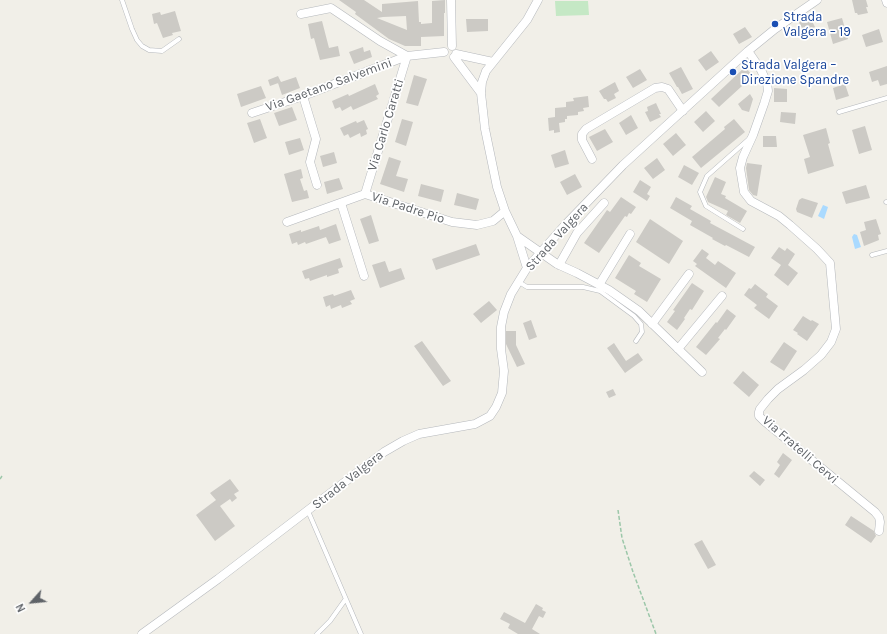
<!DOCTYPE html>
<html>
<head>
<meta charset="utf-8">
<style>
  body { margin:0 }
  #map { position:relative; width:887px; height:634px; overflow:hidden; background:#f1efe8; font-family:Karla,sans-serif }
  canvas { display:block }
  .north { position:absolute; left:12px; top:582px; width:40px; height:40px; -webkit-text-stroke:3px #fff; paint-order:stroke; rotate:243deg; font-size:11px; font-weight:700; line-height:16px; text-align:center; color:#5f6368 }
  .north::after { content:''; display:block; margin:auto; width:14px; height:18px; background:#5f6368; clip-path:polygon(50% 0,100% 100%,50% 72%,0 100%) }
</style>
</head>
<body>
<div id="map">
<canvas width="887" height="634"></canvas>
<div class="north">N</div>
</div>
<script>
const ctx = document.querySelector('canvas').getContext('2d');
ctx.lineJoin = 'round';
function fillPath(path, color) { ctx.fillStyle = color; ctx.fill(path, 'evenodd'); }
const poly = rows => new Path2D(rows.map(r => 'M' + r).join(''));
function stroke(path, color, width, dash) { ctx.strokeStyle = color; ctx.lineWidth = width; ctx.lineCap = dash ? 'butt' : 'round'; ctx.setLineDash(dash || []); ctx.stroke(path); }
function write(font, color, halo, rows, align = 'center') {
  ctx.font = font + ' Karla,sans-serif'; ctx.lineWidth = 3.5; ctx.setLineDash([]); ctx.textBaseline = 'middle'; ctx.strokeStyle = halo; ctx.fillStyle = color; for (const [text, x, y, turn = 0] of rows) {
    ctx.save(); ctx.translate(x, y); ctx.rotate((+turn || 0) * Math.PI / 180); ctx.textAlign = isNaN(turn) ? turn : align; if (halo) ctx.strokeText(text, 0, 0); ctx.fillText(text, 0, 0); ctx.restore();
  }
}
const green = poly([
  [555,1,588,1,589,15,556,16]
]);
const water = poly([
  [823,205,828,207,824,219,818,216],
  [854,234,857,235,861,247,855,249,852,237]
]);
const building = poly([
  [339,0,364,0,382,12,382,4,418,1,419,22,421,22,421,24,432,23,432,1,445,0,445,13,444,13,444,36,421,37,421,46,405,46,389,39,355,14,356,12],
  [406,16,407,30,377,18,383,17],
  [852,0,866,0,868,7,866,7,868,13,858,15,857,13,855,13],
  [175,11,181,31,172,33,173,35,163,38,157,23,154,24,152,14,160,12,161,15],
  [809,15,815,27,805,33,798,21],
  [842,18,848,39,833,44,827,22],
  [466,19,488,19,488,31,467,32],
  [322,21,329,48,338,46,340,56,320,60,314,38,311,39,308,24],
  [745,27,752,37,739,44,733,34],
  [879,29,883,42,866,47,862,35],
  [363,47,364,52,370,50,372,57,354,64,349,52],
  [711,51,719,62,706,71,698,60],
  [887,66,887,84,880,86,878,80,872,82,869,72],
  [681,67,693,89,682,94,678,87,677,87,669,73],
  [745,67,753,76,719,107,711,99],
  [640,69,647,80,633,88,626,77],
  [414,75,427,79,418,106,406,103],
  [278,76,281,82,270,86,268,80],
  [296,77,300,88,282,95,278,83],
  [615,82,619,91,614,94,616,98,608,102,606,99,604,99,599,91],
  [375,84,379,94,376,96,378,99,353,110,351,106,342,111,340,107,335,109,332,101,348,94,349,96],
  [845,84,849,96,836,100,833,88],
  [261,86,266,98,241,107,237,94],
  [774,88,787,89,787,102,774,102],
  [750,94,753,99,749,112,742,110,738,104],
  [588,96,589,107,583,108,584,111,578,112,578,115,567,116,567,119,565,119,565,122,559,123,560,132,554,133,554,130,549,131,548,118,555,117,555,108,566,107,566,102,574,101,573,98],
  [656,103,661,114,659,114,661,117,650,122,645,112,648,111,647,107],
  [292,107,297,120,279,126,274,113],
  [706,111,715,121,703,132,694,122],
  [781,112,796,113,795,124,780,122],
  [631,115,638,128,626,135,619,123],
  [260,119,267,138,254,143,247,123],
  [402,119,413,122,406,146,395,142],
  [734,119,745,132,701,168,692,157,725,129,724,127],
  [364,120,368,129,366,130,367,134,361,137,360,133,350,138,348,134,344,136,340,128,356,121,357,123],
  [865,126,872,150,859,154,852,130],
  [826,128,830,143,828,144,834,166,808,174,804,159,810,157,803,135],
  [605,129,613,142,597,151,589,137],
  [676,133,686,145,673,156,663,144],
  [763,136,776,136,777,147,763,147],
  [300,138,304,150,289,155,285,142],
  [565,150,569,164,555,168,551,155],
  [334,152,337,163,323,167,320,156],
  [389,157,401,161,396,176,408,179,404,192,380,184],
  [657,158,665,170,653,179,644,168],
  [747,163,762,165,757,196,753,195,749,190,746,168],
  [684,165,699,173,692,185,678,177],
  [301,169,303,178,300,179,304,191,307,190,309,198,292,202,284,174],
  [575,174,582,187,567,195,560,182],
  [715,177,726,182,721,194,726,196,725,198,747,211,740,223,726,215,728,211,708,202,706,197],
  [339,178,343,189,327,194,324,182],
  [640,180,651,187,647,194,650,196,647,201,633,192],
  [421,184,444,190,441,202,418,196],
  [866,185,870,198,846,204,842,192],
  [457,193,479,199,476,210,454,205],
  [621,197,636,207,631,214,629,213,627,217,625,216,599,253,584,243,607,210,610,212],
  [676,197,692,206,690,209,711,221,710,223,755,247,749,257,726,245,725,246,712,239,713,238,690,225,692,221,670,208],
  [802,198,818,203,812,218,797,212,796,209,799,200],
  [371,215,379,241,369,244,360,219],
  [650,219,683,241,669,264,636,242],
  [876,219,881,234,878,235,879,240,864,246,860,232,866,230,864,222],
  [336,224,341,240,329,244,326,237,306,244,305,242,298,245,297,242,292,244,289,234,301,230,301,232,319,226,320,230],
  [476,244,480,255,436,270,432,259],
  [779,247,785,251,787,248,795,254,788,265,798,273,788,286,774,275,781,265,771,258],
  [702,249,709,254,706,258,715,265,718,261,736,273,726,288,695,266,697,264,693,261],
  [629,255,641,263,639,266,661,279,647,302,634,294,636,291,615,278],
  [340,258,343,267,338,269,339,273,327,277,327,275,310,281,309,278,305,279,302,271],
  [385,261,389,272,401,268,405,279,380,288,372,265],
  [692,283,704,291,692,310,690,309,684,318,685,319,677,330,667,322,675,311,673,310],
  [755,284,768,294,766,297,778,306,769,319,754,308,757,305,744,295,749,288,751,289],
  [351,290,355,299,350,301,352,304,342,308,341,305,331,309,330,305,326,307,323,297,333,294,334,296],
  [489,301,497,310,481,323,473,314],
  [727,309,736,316,726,330,725,329,718,338,720,339,706,355,696,347,716,322,717,323],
  [803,316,811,321,812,320,819,324,807,341,797,334,798,333,793,330],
  [531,320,537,337,529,340,523,323],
  [506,331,516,331,516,345,525,364,517,367,506,344],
  [422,341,451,381,443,386,414,346],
  [784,342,797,351,784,371,770,362],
  [614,343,626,361,638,353,643,360,625,373,607,348],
  [743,371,759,385,749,397,733,383],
  [613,389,616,395,609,398,606,392],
  [783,453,792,460,779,478,774,474,780,465,777,462],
  [754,471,765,480,760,486,749,476],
  [230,479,239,491,234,494,237,498,232,502,230,499,220,506,235,526,215,541,196,515,216,500,210,493],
  [851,516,874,531,876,536,871,543,845,525],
  [702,540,716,565,708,569,694,544],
  [536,604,543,608,542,610,546,612,543,618,539,616,532,629,540,634,518,634,508,628,510,624,500,619,504,612,525,623]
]);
const path = poly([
  [0,479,2,476],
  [618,510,622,538,633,572,656,634]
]);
const lane = poly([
  [122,0,132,29,137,40,142,46,149,50,162,51,179,39],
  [839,112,887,98],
  [886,202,887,202],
  [743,229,706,206,700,192,707,176,750,138],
  [872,255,887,251],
  [519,282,527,287,583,287,600,291,634,316,641,324,642,332,636,341],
  [308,511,361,634],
  [317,634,330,621,345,600]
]);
const street = poly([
  [451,0,452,46],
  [886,0,887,3],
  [301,14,331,8,380,41,407,56,444,52],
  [748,51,761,70,767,83,768,91,764,104,753,135,743,157,740,168,744,192,751,201,779,216,790,225,817,249,830,263,836,329,831,342,821,355,804,370,778,389,768,399,760,409,759,412,759,416,764,421,875,512,879,517,880,522,879,531],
  [456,54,493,62],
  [454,57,481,93],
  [303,96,316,139,310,162,317,185],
  [252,113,303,96,407,56],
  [592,159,582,140,582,134,586,129,655,88,662,87,668,89,683,111],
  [365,194,407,56],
  [341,203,364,276],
  [287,222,365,194,452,222,477,225,493,221,505,211],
  [517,236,505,211,497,187,485,129,481,93,482,82,486,71,527,20,538,0],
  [559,265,577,233,604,203],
  [527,268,517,236,557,264,577,273,609,290,639,311,702,372],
  [599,285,630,234],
  [652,324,689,274],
  [678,349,722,296],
  [142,634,218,579,384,452,403,441,419,434,475,424,490,416,496,407,502,393,504,371,501,349,501,327,504,312,511,294,527,268,565,225,623,165,748,51,775,29,817,0]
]);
const markers = [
  [775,24,4,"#1a4fb4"],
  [733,72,4,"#1a4fb4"]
];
const transitNames = [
  ["Strada",783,17],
  ["Valgera – 19",783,32],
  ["Strada Valgera –",741,65],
  ["Direzione Spandre",741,80]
];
const streetNames = [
  ["Via Gaetano Salvemini",329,85,-20],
  ["Via Carlo Caratti",386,125,-73],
  ["Via Padre Pio",408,208,18],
  ["Strada Valgera",557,237,-48],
  ["Via Fratelli Cervi",800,450,41],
  ["Strada Valgera",348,480,-38]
];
fillPath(green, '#c5e8c5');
fillPath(water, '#aadaff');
fillPath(building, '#cccac5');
stroke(lane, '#b5b8bc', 5);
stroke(street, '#b5b8bc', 9);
stroke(path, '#9cc7a9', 1.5, [4, 2]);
stroke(lane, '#fff', 4);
stroke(street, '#fff', 8);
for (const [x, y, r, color] of markers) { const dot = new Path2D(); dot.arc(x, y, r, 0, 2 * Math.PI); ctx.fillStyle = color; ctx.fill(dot); stroke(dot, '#fff', 1.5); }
write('13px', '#164399', '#fff', transitNames, 'left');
write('13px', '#5f6368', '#fff', streetNames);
</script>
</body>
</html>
